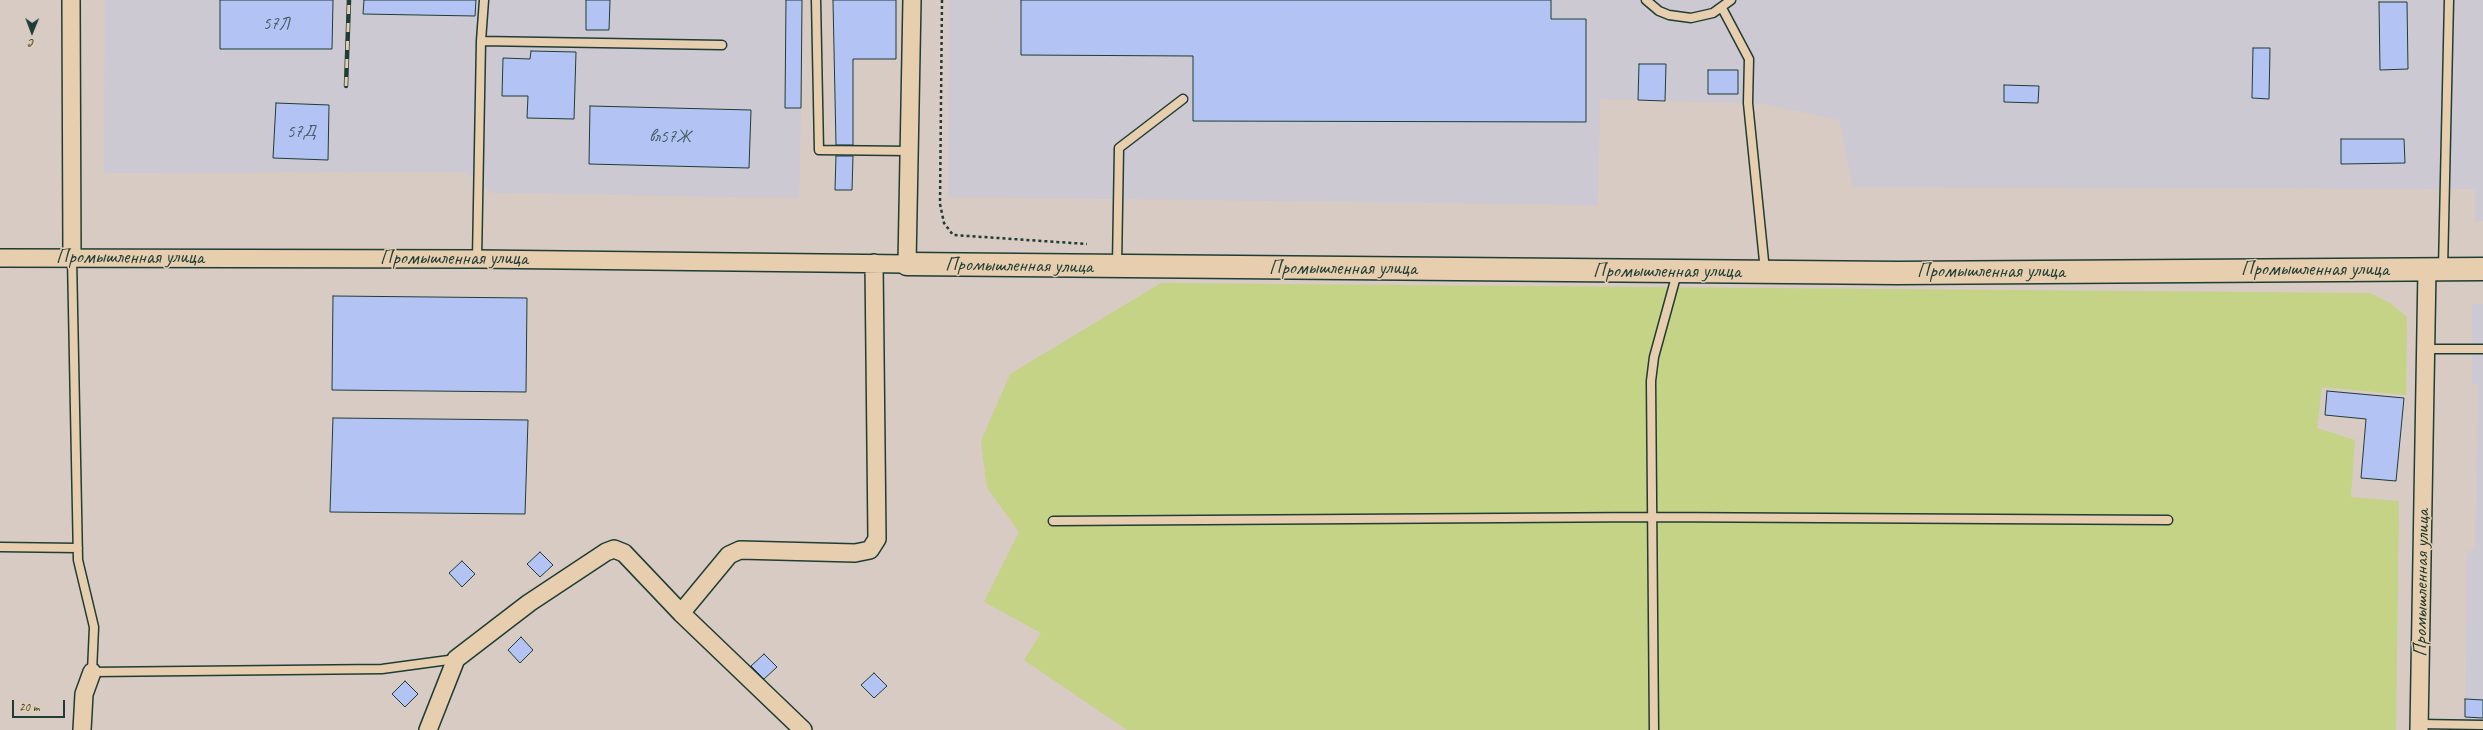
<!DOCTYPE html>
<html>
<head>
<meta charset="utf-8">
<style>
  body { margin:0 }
  #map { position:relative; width:2483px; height:730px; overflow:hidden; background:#d7cbc4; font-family:Caveat,sans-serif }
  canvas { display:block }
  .north { position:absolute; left:12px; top:12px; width:40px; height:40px; -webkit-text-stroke:3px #e7ceaf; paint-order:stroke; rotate:181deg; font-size:11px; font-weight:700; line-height:16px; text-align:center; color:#1f3d34 }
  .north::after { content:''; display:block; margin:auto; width:14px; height:18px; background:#1f3d34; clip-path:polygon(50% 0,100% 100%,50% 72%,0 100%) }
  .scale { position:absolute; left:12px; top:700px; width:53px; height:18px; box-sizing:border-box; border:2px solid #1f3d34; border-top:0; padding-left:5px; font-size:12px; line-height:14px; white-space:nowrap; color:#1f3d34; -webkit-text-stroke:3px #e7ceaf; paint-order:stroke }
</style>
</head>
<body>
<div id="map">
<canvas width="2483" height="730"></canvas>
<div class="north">С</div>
<div class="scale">20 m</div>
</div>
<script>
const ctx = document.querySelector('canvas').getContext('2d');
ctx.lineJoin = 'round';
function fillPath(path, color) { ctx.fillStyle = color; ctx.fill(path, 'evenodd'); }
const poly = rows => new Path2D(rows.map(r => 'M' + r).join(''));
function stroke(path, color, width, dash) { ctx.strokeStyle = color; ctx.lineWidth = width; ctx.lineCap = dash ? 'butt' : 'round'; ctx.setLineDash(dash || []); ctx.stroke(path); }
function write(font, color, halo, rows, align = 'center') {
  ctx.font = font + ' Caveat,sans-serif'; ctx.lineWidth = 3; ctx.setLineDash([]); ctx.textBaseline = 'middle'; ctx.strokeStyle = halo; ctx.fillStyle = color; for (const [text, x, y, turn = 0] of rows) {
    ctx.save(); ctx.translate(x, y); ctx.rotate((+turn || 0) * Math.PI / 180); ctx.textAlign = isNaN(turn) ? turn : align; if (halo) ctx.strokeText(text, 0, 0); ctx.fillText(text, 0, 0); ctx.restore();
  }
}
const built = poly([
  [105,0,786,0,785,108,801,108,799,198,492,193,464,172,104,173],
  [949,0,2483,0,2483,221,2475,221,2475,189,1853,187,1839,120,1764,104,1600,99,1598,205,948,197],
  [2472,304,2483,304,2483,730,2465,730,2467,553,2475,548,2478,385,2472,384]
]);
const green = poly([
  [1161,283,2370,293,2390,303,2407,317,2406,395,2322,387,2317,428,2355,440,2351,497,2399,501,2396,730,1127,730,1024,660,1041,633,984,602,1019,532,987,488,981,441,1010,374]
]);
const building = poly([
  [220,0,333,0,332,49,220,49,220,0],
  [364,0,476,0,475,16,363,14,364,0],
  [586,0,610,0,609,30,586,30,586,0],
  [786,0,802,0,801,108,785,108,786,0],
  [833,0,896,0,896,59,853,59,853,145,836,145,833,0],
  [1021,0,1551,0,1551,19,1586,19,1586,122,1193,121,1193,56,1021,55,1021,0],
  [2379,2,2407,2,2408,69,2380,70,2379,2],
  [2253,48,2270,48,2269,99,2252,98,2253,48],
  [531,51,576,52,574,119,527,118,528,96,502,96,503,58,530,59,531,51],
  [1639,64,1666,64,1665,101,1638,100,1639,64],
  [1708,70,1738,70,1738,94,1708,94,1708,70],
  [2004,85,2039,86,2038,103,2004,102,2004,85],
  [276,103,329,105,328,160,273,158,276,103],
  [590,106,751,110,749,168,589,164,590,106],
  [2341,139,2404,139,2405,163,2341,164,2341,139],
  [836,156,853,156,852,190,835,190,836,156],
  [333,296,527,298,526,392,332,390,333,296],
  [2327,391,2404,398,2396,481,2361,478,2366,419,2325,415,2327,391],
  [333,418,528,420,525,514,330,512,333,418],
  [540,552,553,565,540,577,527,564,540,552],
  [462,561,475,574,462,587,449,573,462,561],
  [521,637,533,650,520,663,508,650,521,637],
  [764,654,777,667,764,679,751,666,764,654],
  [874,673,887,686,874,698,861,685,874,673],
  [405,681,418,694,405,707,392,694,405,681],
  [2465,699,2483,700,2483,718,2465,717,2465,699]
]);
const path = poly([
  [942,0,940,204,944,223,953,235,1087,244]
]);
const lane = poly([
  [816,0,819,150,910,151],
  [1646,0,1659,11,1669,15,1691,18,1713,13,1731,0],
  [1722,8,1749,59,1748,103,1765,271],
  [481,41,722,45],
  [72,258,78,560,94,627,92,672,382,669,456,659],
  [477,259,481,41,484,0],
  [1117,265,1119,148,1183,99],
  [2443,269,2449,0],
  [2426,349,2483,349],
  [1053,521,1651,517,2168,520],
  [0,547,78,548],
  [2419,724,2483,725],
  [1654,730,1651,381,1654,357,1677,273]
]);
const street = poly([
  [71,0,72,258],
  [0,258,477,259,907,264,912,0],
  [681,613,729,555,740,550,855,553,870,550,877,539,874,263],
  [82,730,84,694,92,672],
  [428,730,456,659,529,603,606,552,614,549,624,553,681,613,803,730],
  [2419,730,2427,269]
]);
const secondary = poly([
  [907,264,1897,273,2483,269]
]);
const rail = poly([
  [346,86,349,0]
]);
const numberNames = [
  ["57Л",276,24],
  ["57Д",301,132],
  ["вл57Ж",670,137]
];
const streetNames = [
  ["Промышленная улица",130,258],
  ["Промышленная улица",454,259],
  ["Промышленная улица",1019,266,1],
  ["Промышленная улица",1343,269],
  ["Промышленная улица",2315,270],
  ["Промышленная улица",1667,272],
  ["Промышленная улица",1991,272],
  ["Промышленная улица",2422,583,-89]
];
fillPath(built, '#ccc9d2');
fillPath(green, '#c5d387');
fillPath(building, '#b3c4f4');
stroke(building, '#1f3d34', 1);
stroke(lane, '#1f3d34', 11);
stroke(street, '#1f3d34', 20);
stroke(secondary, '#1f3d34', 25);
stroke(path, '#1f3d34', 2.5, [3, 3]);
stroke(lane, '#e7ceaf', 8);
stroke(street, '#e7ceaf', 17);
stroke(secondary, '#e7ceaf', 22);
stroke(rail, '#1f3d34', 4.5);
stroke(rail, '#e7ceaf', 3, [9]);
write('18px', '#445f64', null, numberNames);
write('20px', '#1f3d34', '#e7ceaf', streetNames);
</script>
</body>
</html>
